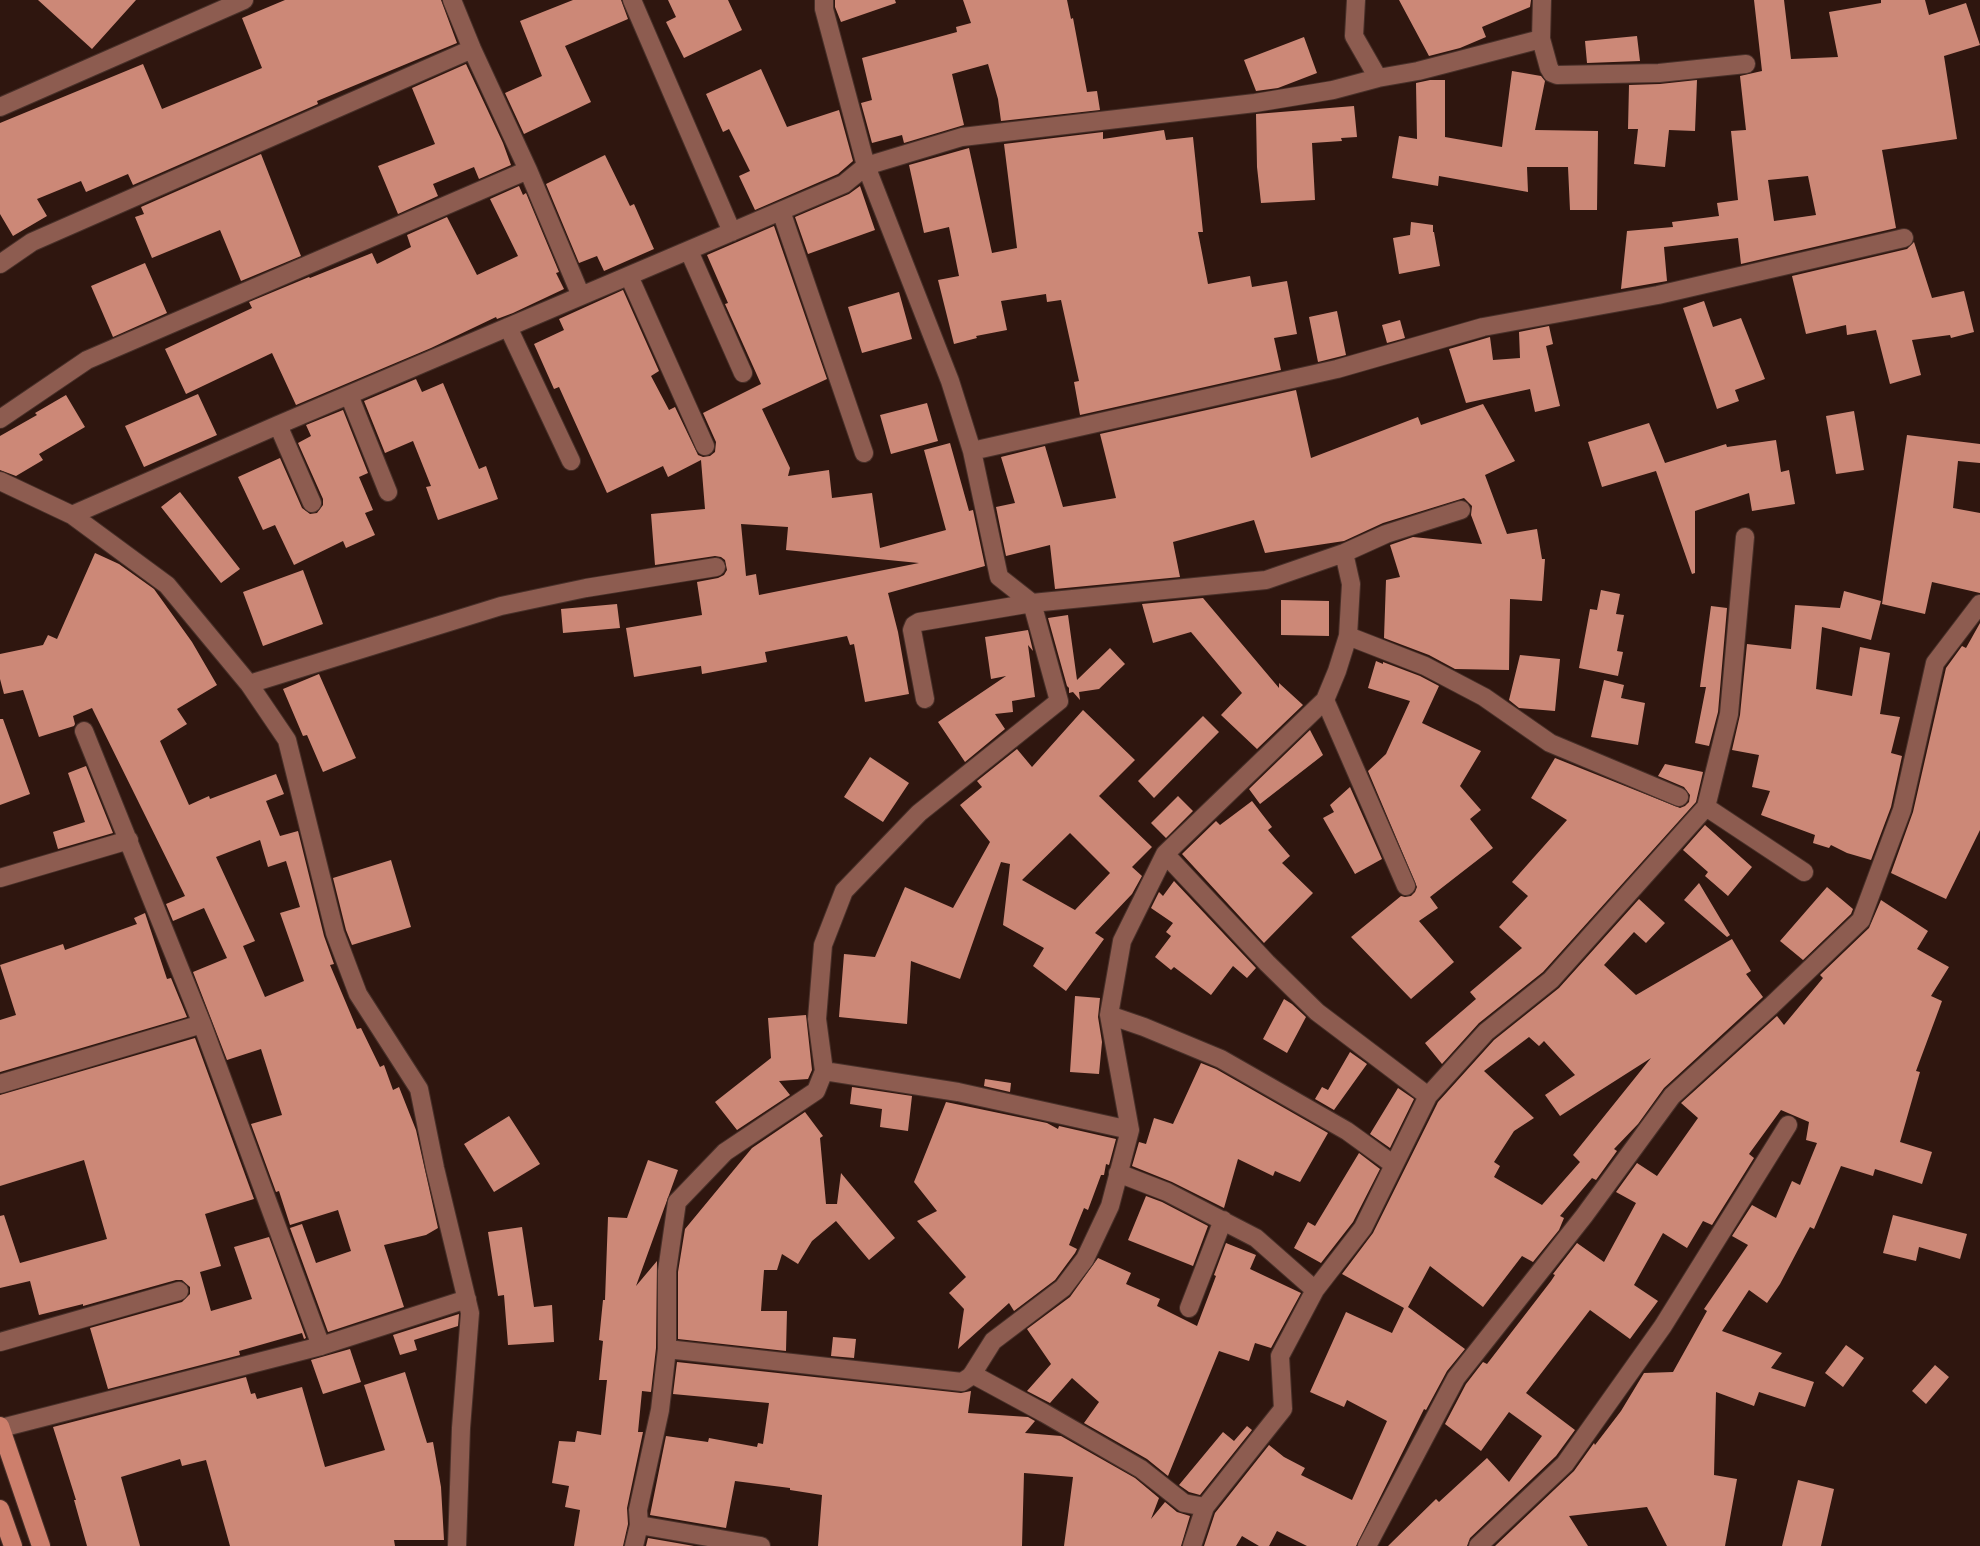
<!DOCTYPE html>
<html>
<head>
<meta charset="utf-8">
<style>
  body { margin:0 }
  canvas { display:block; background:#2f160f }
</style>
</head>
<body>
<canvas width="1980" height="1546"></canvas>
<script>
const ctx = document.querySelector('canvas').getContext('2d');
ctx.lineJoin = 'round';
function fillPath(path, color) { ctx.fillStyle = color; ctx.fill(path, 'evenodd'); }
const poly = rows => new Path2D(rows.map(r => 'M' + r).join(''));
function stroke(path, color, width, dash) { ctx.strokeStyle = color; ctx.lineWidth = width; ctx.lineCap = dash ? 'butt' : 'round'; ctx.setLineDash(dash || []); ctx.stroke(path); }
const building = poly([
  [38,0,136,0,92,49],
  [285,0,441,0,457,43,317,101,318,104,133,185,128,174,86,192,81,181,37,199,47,216,13,236,0,214,0,123,143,64,162,109,262,68,242,18],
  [573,0,621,0,628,19,565,46,591,102,524,134,505,93,542,76,520,21],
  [668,0,728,0,742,30,684,58,666,22,676,17],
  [835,0,895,0,896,3,841,22,835,7],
  [963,0,1067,0,1071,19,1073,18,1087,92,1097,91,1100,110,1001,121,998,99,988,64,952,74,964,125,904,143,902,135,872,143,861,103,872,100,862,58,957,32,956,27,971,23],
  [1399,0,1531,0,1530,7,1482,27,1486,37,1460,48,1429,56],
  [1754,0,1784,0,1791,59,1838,57,1829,12,1881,3,1881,0,1925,0,1929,15,1966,3,1980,45,1944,56,1957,139,1882,150,1896,228,1741,264,1738,238,1664,247,1667,281,1621,289,1627,231,1673,227,1672,222,1719,216,1717,203,1738,200,1731,131,1746,130,1740,76,1762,71],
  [1808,176,1816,215,1774,221,1768,180],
  [1637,36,1640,61,1587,63,1585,41],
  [1304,37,1317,73,1278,88,1256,91,1244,60],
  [466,64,503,143,511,165,479,179,474,167,433,184,438,196,398,214,378,166,435,144,412,88],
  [761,69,787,127,839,110,853,161,838,174,755,210,739,176,750,171,729,129,723,132,706,94],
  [1512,71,1541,76,1545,81,1535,130,1598,131,1597,210,1570,210,1568,167,1527,167,1528,192,1439,176,1438,186,1392,178,1399,136,1417,139,1416,83,1430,80,1445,80,1445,137,1502,147],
  [1697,80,1695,131,1669,130,1665,167,1634,164,1638,129,1628,129,1629,85,1660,84],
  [1354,106,1357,137,1341,138,1342,141,1312,143,1315,200,1261,203,1257,167,1256,114],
  [1164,130,1166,140,1193,137,1203,232,1198,232,1208,284,1250,276,1252,287,1287,281,1297,334,1274,338,1281,370,1080,415,1074,382,1079,381,1061,300,1047,302,1046,294,1001,301,1007,330,976,336,977,338,954,344,938,280,959,276,949,227,924,233,909,165,969,148,992,253,1017,248,1004,144,1103,132,1103,139],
  [261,154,301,256,241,281,220,230,152,258,135,217,144,214,141,207],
  [605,155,630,206,634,204,654,249,604,271,597,256,579,263,546,184],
  [519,186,523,195,526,193,559,272,556,273,564,289,513,313,497,319,496,317,431,348,296,405,272,353,186,394,165,349,250,309,252,308,249,302,309,277,310,278,372,253,377,264,411,247,407,235,447,217,477,275,518,256,490,199],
  [860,186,875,230,808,254,795,217,849,194],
  [1411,222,1433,225,1433,232,1434,232,1440,266,1399,274,1393,238,1410,235],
  [774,226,827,379,762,409,790,468,788,476,829,470,832,498,872,493,880,548,946,530,924,450,950,443,969,511,973,510,985,566,888,593,898,632,909,694,865,702,854,644,850,645,847,636,765,652,767,662,702,674,701,666,634,677,626,628,702,615,697,582,718,578,724,575,727,570,725,560,721,557,715,556,655,565,651,514,705,509,701,460,668,477,663,466,607,493,559,387,554,389,534,344,564,330,559,319,623,290,659,371,651,376,669,410,675,407,698,455,703,457,710,456,715,452,716,442,703,413,761,384,725,304,728,303,707,255],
  [741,524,788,527,786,550,919,563,759,595,756,574,746,576],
  [1914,242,1932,298,1964,291,1974,332,1951,338,1950,335,1912,340,1921,375,1890,384,1876,330,1847,335,1846,325,1806,334,1792,276,1907,249],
  [145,263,167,313,113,337,91,286],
  [899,292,912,339,862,353,848,307],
  [1704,301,1713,327,1741,318,1765,379,1735,390,1739,401,1717,409,1683,308],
  [1337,311,1346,355,1318,362,1309,317],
  [1400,320,1405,338,1387,343,1382,325],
  [1549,326,1553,344,1546,346,1560,406,1535,412,1530,389,1466,403,1449,349,1490,337,1493,360,1520,358,1519,332],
  [416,379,422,392,443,383,479,469,486,466,498,499,438,520,426,487,431,486,413,441,385,453,364,401],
  [1296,390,1311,458,1418,417,1421,425,1483,404,1515,461,1485,475,1507,534,1537,529,1542,559,1545,559,1542,601,1510,599,1509,670,1455,669,1429,655,1384,638,1386,580,1400,577,1390,545,1413,537,1482,544,1471,515,1472,506,1464,498,1383,523,1344,541,1265,553,1254,520,1173,542,1180,577,1055,589,1050,545,1006,556,996,507,1015,503,1001,457,1045,446,1063,507,1116,498,1100,434],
  [198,394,217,435,144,467,125,426],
  [66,395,85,427,39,454,43,460,16,476,0,470,0,436,37,415,35,413],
  [927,403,938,441,891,454,880,415],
  [343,410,368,473,359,477,373,510,365,513,375,535,346,548,343,541,294,565,275,525,263,530,238,477,280,458,302,508,310,514,317,513,323,505,323,499,298,443,311,436,306,425],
  [1854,411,1864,470,1836,474,1826,416],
  [1649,423,1665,463,1726,444,1727,447,1776,440,1781,472,1789,470,1795,504,1752,511,1749,493,1695,511,1695,573,1692,574,1656,471,1602,487,1588,442],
  [1907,435,1980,444,1980,463,1958,461,1953,508,1980,513,1980,593,1932,582,1925,614,1882,604],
  [180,492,240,569,221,583,161,507],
  [95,553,119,564,154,589,192,642,217,685,177,709,187,724,160,741,189,805,209,796,210,799,276,774,284,794,266,801,280,836,298,831,324,936,334,964,330,965,357,1029,361,1028,380,1067,384,1065,393,1090,399,1087,416,1130,438,1228,426,1235,384,1245,404,1307,328,1332,290,1228,302,1224,316,1263,351,1251,338,1210,290,1225,279,1191,276,1192,251,1124,282,1115,261,1049,227,1060,193,972,227,958,204,908,173,921,166,904,185,896,92,708,73,716,75,724,74,726,39,737,23,690,4,694,0,679,0,654,43,645,48,635,57,639],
  [260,840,268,867,286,861,300,907,280,913,304,981,265,997,243,946,255,941,216,857],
  [303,570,323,624,263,646,243,592],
  [1601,590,1620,594,1616,614,1624,615,1617,651,1623,652,1618,676,1579,668,1590,609,1597,610],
  [1844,591,1881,601,1871,640,1822,627,1816,689,1852,696,1860,647,1890,653,1880,714,1900,717,1891,753,1902,756,1891,807,1871,860,1847,853,1831,845,1829,848,1813,843,1815,835,1761,815,1770,791,1752,787,1759,755,1732,750,1740,715,1747,644,1791,649,1795,605,1840,608],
  [1203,598,1279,688,1279,683,1303,705,1257,749,1221,715,1242,693,1191,632,1153,643,1142,604],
  [1281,600,1329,601,1329,636,1281,635],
  [617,604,620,628,563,633,561,609],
  [1711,606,1727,608,1718,712,1709,746,1695,743,1706,687,1700,687],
  [1068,615,1077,680,1110,648,1125,664,1099,689,1079,692,1080,700,1073,692,1069,693,1069,688,1067,686,1048,618],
  [1980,623,1980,830,1946,899,1891,873,1913,812,1946,668,1962,646,1966,648],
  [1028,630,1033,651,1028,645,1035,697,1012,701,1013,712,995,714,1005,729,965,762,938,722,1006,676,991,679,985,637],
  [1520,655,1560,659,1555,711,1519,708,1509,700],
  [1376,661,1383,664,1383,662,1420,676,1439,686,1422,723,1481,751,1460,786,1481,810,1470,819,1493,848,1430,897,1438,908,1419,921,1454,962,1411,999,1351,937,1401,896,1405,897,1411,896,1415,892,1417,887,1368,771,1386,754,1410,701,1368,688],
  [319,674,356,758,323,772,307,735,303,736,283,689],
  [1604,680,1624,685,1621,698,1645,703,1638,745,1591,737],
  [1083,710,1135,760,1099,796,1152,847,1132,867,1142,876,1132,894,1095,933,1104,939,1066,991,1033,966,1044,948,1003,925,1010,864,1001,862,960,979,911,961,907,1024,839,1017,844,954,875,957,905,887,953,908,990,842,960,805,982,787,977,781,1017,749,1032,767],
  [1070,833,1110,873,1075,910,1022,880],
  [1203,716,1219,732,1154,798,1138,781],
  [0,719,3,719,30,794,0,805],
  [1310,730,1323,755,1260,804,1249,789],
  [870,757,909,783,883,822,844,797],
  [1555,758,1680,808,1685,806,1689,802,1690,795,1684,787,1658,776,1665,764,1703,772,1696,802,1543,972,1479,1023,1442,1064,1425,1043,1476,999,1470,992,1522,948,1499,927,1528,896,1512,882,1567,820,1531,798],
  [86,766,113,833,58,849,53,832,85,822,68,773],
  [1350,787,1382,859,1355,874,1323,818,1334,812,1330,805],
  [1178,796,1193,811,1166,838,1151,823],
  [1252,801,1272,827,1268,830,1290,856,1282,863,1313,893,1264,943,1182,854,1216,821,1220,825],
  [1705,825,1752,867,1728,896,1705,876,1708,872,1683,850],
  [391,860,411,927,352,945,346,930,333,878],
  [1174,881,1256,968,1247,978,1233,966,1211,995,1174,967,1171,970,1155,957,1171,936,1166,932,1173,923,1151,908,1159,892,1163,896],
  [1699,883,1730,935,1727,937,1684,900],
  [1827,887,1853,909,1851,914,1803,960,1780,941],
  [1639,899,1665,923,1646,943,1634,932,1604,965,1636,995,1732,939,1751,971,1746,974,1763,997,1664,1088,1638,1124,1614,1149,1617,1151,1596,1180,1592,1178,1560,1216,1564,1218,1559,1230,1533,1262,1522,1256,1483,1307,1430,1266,1408,1307,1465,1349,1447,1371,1426,1410,1424,1409,1356,1546,1307,1546,1277,1531,1269,1546,1259,1546,1242,1536,1236,1546,1204,1546,1215,1513,1269,1445,1284,1457,1305,1468,1301,1475,1352,1500,1387,1421,1347,1400,1344,1407,1310,1392,1346,1312,1392,1333,1404,1308,1342,1274,1373,1233,1438,1102,1494,1040,1559,988],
  [1529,1037,1539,1046,1544,1041,1575,1075,1545,1095,1560,1116,1651,1058,1573,1155,1580,1162,1542,1205,1494,1177,1500,1166,1494,1162,1514,1131,1534,1118,1484,1071],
  [1881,900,1928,931,1917,949,1949,967,1931,996,1942,1001,1916,1071,1920,1072,1900,1142,1932,1152,1922,1184,1875,1169,1873,1176,1841,1166,1814,1229,1810,1227,1780,1284,1767,1303,1749,1290,1722,1331,1782,1353,1771,1368,1814,1382,1805,1407,1759,1392,1754,1406,1716,1392,1714,1475,1737,1479,1725,1546,1667,1546,1647,1507,1569,1516,1588,1546,1495,1546,1574,1471,1594,1443,1595,1445,1621,1411,1644,1373,1673,1372,1707,1311,1704,1309,1748,1245,1732,1236,1752,1205,1776,1218,1792,1181,1800,1185,1817,1143,1806,1140,1809,1122,1781,1110,1749,1154,1754,1158,1712,1225,1703,1221,1687,1248,1663,1233,1634,1285,1658,1301,1630,1339,1590,1310,1526,1393,1575,1430,1556,1456,1470,1538,1467,1546,1388,1546,1436,1499,1439,1502,1487,1458,1509,1482,1542,1436,1509,1412,1481,1451,1445,1424,1466,1384,1483,1362,1487,1364,1551,1281,1555,1275,1553,1274,1577,1243,1604,1262,1636,1203,1616,1192,1637,1163,1657,1176,1698,1118,1681,1103,1777,1016,1784,1025,1823,978,1820,975,1869,928],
  [145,913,167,979,171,978,187,1017,0,1072,0,1020,16,1015,0,965,63,944,65,950,137,924,134,918],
  [1075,996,1100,998,1098,1017,1102,1042,1099,1074,1070,1072],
  [1284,999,1292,1004,1306,1017,1287,1053,1263,1039],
  [806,1015,812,1070,808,1079,779,1081,790,1095,737,1130,715,1102,771,1058,768,1018],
  [195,1038,254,1199,205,1214,221,1266,200,1272,211,1311,252,1299,234,1247,269,1237,306,1338,304,1339,302,1333,239,1351,240,1355,108,1389,90,1328,182,1302,190,1294,190,1287,182,1280,176,1280,83,1306,83,1304,39,1315,30,1281,0,1288,0,1216,4,1215,20,1263,107,1239,84,1160,0,1186,0,1095],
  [1350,1052,1367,1064,1334,1110,1315,1099,1322,1087,1328,1090],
  [1201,1063,1216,1069,1328,1133,1300,1182,1275,1171,1273,1176,1238,1159,1224,1208,1172,1182,1132,1166,1139,1142,1146,1144,1154,1118,1173,1124],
  [985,1079,1011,1083,1010,1092,984,1086],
  [852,1087,912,1096,908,1131,880,1127,882,1109,850,1104],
  [1398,1088,1414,1099,1390,1148,1370,1134],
  [946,1102,1047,1123,1058,1129,1059,1126,1116,1139,1109,1165,1106,1164,1104,1175,1101,1175,1088,1210,1084,1208,1069,1245,1077,1249,1075,1253,1055,1280,1014,1311,1009,1303,958,1349,964,1309,949,1293,966,1277,917,1221,937,1211,914,1182],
  [805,1112,823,1136,820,1138,826,1204,837,1204,841,1173,895,1238,869,1260,836,1221,812,1241,798,1264,782,1254,777,1270,764,1270,761,1311,787,1311,786,1351,678,1339,678,1272,685,1229,752,1148],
  [509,1116,540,1164,494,1192,464,1144],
  [1359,1153,1380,1169,1353,1222,1321,1263,1294,1248,1308,1222,1315,1226],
  [648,1160,678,1170,636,1286,657,1261,656,1348,651,1392,642,1391,638,1432,643,1432,627,1508,628,1524,623,1546,574,1546,580,1510,565,1507,569,1486,552,1483,559,1441,575,1442,577,1431,601,1435,607,1380,599,1380,603,1341,599,1340,603,1300,605,1300,608,1217,627,1218],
  [1146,1196,1162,1202,1208,1226,1193,1266,1128,1240],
  [1893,1215,1967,1234,1960,1259,1919,1247,1916,1261,1883,1253],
  [522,1227,534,1307,552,1305,554,1342,508,1345,504,1295,498,1296,488,1232],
  [1226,1243,1256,1255,1250,1269,1301,1293,1271,1348,1255,1343,1249,1361,1219,1351,1168,1476,1147,1459,1084,1423,1099,1402,1072,1378,1050,1403,1027,1391,1051,1364,1027,1329,1070,1297,1098,1258,1131,1273,1126,1284,1160,1299,1157,1306,1197,1326,1216,1276,1214,1275],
  [459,1314,458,1326,414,1340,417,1350,400,1355,393,1335],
  [833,1337,856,1339,854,1358,831,1356],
  [1846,1345,1864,1358,1843,1387,1825,1373],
  [350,1349,361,1382,323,1394,311,1360],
  [677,1362,961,1393,971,1391,968,1413,1028,1417,1035,1421,1025,1433,1061,1436,1135,1478,1159,1498,1151,1519,1165,1502,1177,1512,1190,1516,1181,1546,1064,1546,1073,1477,1024,1473,1022,1546,818,1546,822,1495,790,1490,790,1488,735,1481,726,1528,650,1515,666,1436,708,1442,709,1438,757,1447,758,1443,763,1444,769,1403,673,1394],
  [1935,1365,1949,1377,1926,1404,1912,1391],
  [405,1372,427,1443,433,1442,441,1487,444,1540,394,1540,395,1546,230,1546,206,1460,182,1466,180,1459,121,1477,140,1546,87,1546,74,1500,76,1500,53,1427,246,1377,251,1394,255,1393,257,1399,302,1387,325,1467,385,1450,364,1385],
  [1247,1426,1252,1430,1200,1495,1189,1492,1179,1485,1223,1432,1234,1441],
  [1798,1480,1834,1489,1821,1546,1782,1546],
  [648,1538,694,1546,646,1546]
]);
const minor = poly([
  [452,0,472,49,528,170,581,296],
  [632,0,732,232],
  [1356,0,1354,36,1378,78],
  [1542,0,1541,39,1549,68,1552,73,1557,75,1659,73,1746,64],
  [0,107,244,0],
  [781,211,864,453],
  [689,251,743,373],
  [0,264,32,242,472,49],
  [629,276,705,446],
  [508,327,571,461],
  [349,395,388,492],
  [0,419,87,360,528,170],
  [278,425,312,503],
  [972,451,1337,369,1483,327,1658,295,1904,238],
  [0,481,72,515,167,585,249,684,287,740,335,933,358,994,419,1089,435,1168,470,1313,461,1428,457,1546],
  [72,515,278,425,844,184,866,166,962,137,1255,103,1333,90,1378,78,1418,71,1541,39],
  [1348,636,1425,666,1484,697,1550,743,1679,797],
  [249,684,501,606,586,588,716,567],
  [925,699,912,630,914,625,919,622,1032,603,1266,580,1344,553,1386,534,1461,510],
  [1325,700,1406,886],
  [84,731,202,1024,321,1346],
  [1706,807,1804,872],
  [1165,854,1267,963,1317,1012,1428,1096],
  [0,878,129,840],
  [1109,1015,1144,1027,1221,1059,1347,1131,1394,1165],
  [824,1071,958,1092,1130,1130],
  [0,1084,202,1024],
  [1118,1173,1167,1192,1256,1238,1315,1290],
  [1189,1308,1223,1220],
  [0,1342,179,1291],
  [667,1349,962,1382,971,1376,993,1341,1063,1288,1085,1259,1110,1206,1130,1130,1109,1015,1122,941,1165,854,1325,700,1337,671,1348,636,1351,584,1344,553],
  [972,1374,1044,1413,1141,1469,1184,1503,1205,1507],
  [1,1428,321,1346,467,1299],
  [639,1525,761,1546],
  [634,1546,639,1525,638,1510,660,1410,667,1349,667,1271,677,1202,725,1152,816,1091,824,1071,817,1019,823,945,844,891,919,813,1059,701,1032,603,999,577,972,451,950,381,866,166,824,9,824,0],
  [1192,1546,1205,1507,1283,1409,1280,1356,1315,1290,1363,1228,1428,1096,1486,1032,1551,980,1706,807,1729,714,1745,537],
  [1367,1546,1456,1378,1584,1216,1672,1096,1771,1006,1861,920,1902,810,1935,663,1980,604],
  [1478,1546,1565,1464,1663,1326,1788,1125]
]);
const secondary = poly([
  [0,1426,41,1546],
  [0,1509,13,1546]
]);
fillPath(building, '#c87');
stroke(minor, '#483029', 20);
stroke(secondary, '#483029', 20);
stroke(minor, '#8d5c50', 18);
stroke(secondary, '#cd7f6c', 18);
</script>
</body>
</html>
